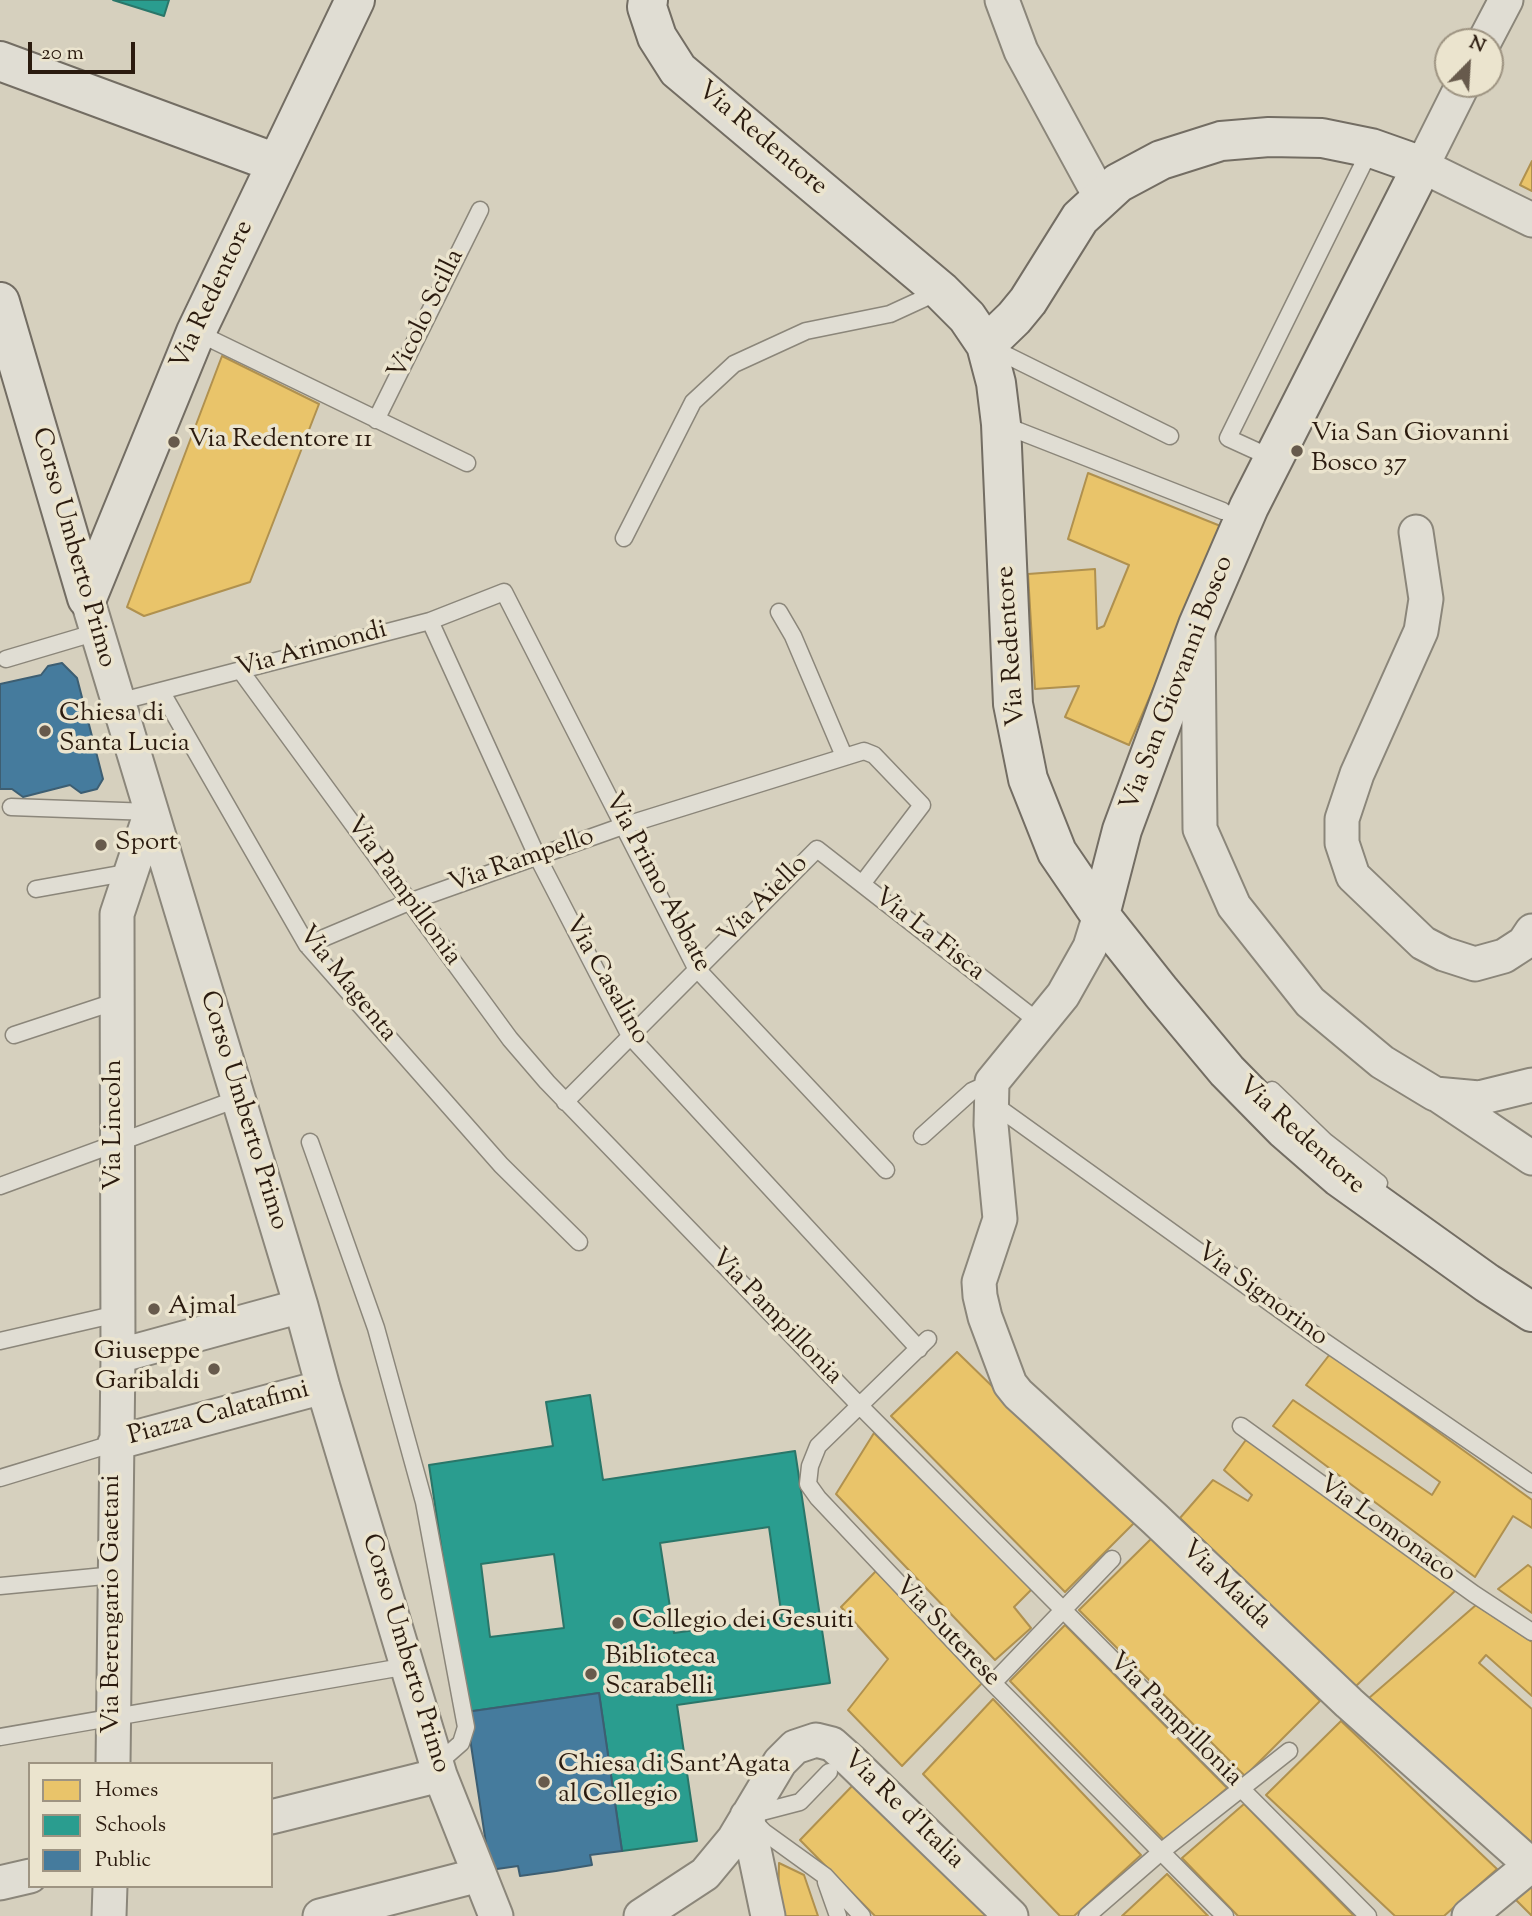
<!DOCTYPE html>
<html>
<head>
<meta charset="utf-8">
<style>
  body { margin:0 }
  #map { position:relative; width:1532px; height:1916px; overflow:hidden; background:#d6d0be; font-family:"Sorts Mill Goudy",serif }
  canvas { display:block }
  .legend { position:absolute; left:28px; top:1762px; width:245px; height:126px; box-sizing:border-box; background:#ebe4ce; border:2px solid #9e9482; margin:0; padding:9px 12px; list-style:none; font-size:21px; color:#2b1b0f }
  .legend li { display:flex; align-items:center; gap:14px; height:35px }
  .legend b { width:35px; border:2px solid #9e9482 }
  .north { position:absolute; left:1434px; top:28px; width:70px; height:70px; box-sizing:border-box; background:#ebe4ce; border:2px solid #9e9482; border-radius:50%; rotate:24deg; font-size:19px; font-weight:700; line-height:28px; text-align:center; color:#2b1b0f }
  .north::after { content:''; display:block; margin:auto; width:24px; height:32px; background:#675a4c; clip-path:polygon(50% 0,100% 100%,50% 72%,0 100%) }
  .scale { position:absolute; left:28px; top:42px; width:107px; height:32px; box-sizing:border-box; border:4px solid #2b1b0f; border-top:0; padding-left:9px; font-size:21px; line-height:24px; white-space:nowrap; color:#2b1b0f; -webkit-text-stroke:5px #ebe4ce; paint-order:stroke }
</style>
</head>
<body>
<div id="map">
<canvas width="1532" height="1916"></canvas>
<ul class="legend">
<li><b style="height:19px;background:#e9c46a"></b>Homes</li>
<li><b style="height:19px;background:#2a9d8f"></b>Schools</li>
<li><b style="height:19px;background:#457b9d"></b>Public</li>
</ul>
<div class="north">N</div>
<div class="scale">20 m</div>
</div>
<script>
const ctx = document.querySelector('canvas').getContext('2d');
ctx.lineJoin = 'round';
function fillPath(path, color) { ctx.fillStyle = color; ctx.fill(path, 'evenodd'); }
const poly = rows => new Path2D(rows.map(r => 'M' + r).join(''));
function stroke(path, color, width, dash) { ctx.strokeStyle = color; ctx.lineWidth = width; ctx.lineCap = dash ? 'butt' : 'round'; ctx.setLineDash(dash || []); ctx.stroke(path); }
function write(font, color, halo, rows, align = 'center') {
  ctx.font = font + ' "Sorts Mill Goudy",serif'; ctx.lineWidth = 7; ctx.setLineDash([]); ctx.textBaseline = 'middle'; ctx.strokeStyle = halo; ctx.fillStyle = color; for (const [text, x, y, turn = 0] of rows) {
    ctx.save(); ctx.translate(x, y); ctx.rotate((+turn || 0) * Math.PI / 180); ctx.textAlign = isNaN(turn) ? turn : align; if (halo) ctx.strokeText(text, 0, 0); ctx.fillText(text, 0, 0); ctx.restore();
  }
}
const homes = poly([
  [1532,161,1532,191,1520,185,1532,161],
  [222,356,319,404,250,582,144,616,127,607,222,356],
  [1088,473,1223,527,1129,745,1065,717,1079,686,1035,689,1028,574,1095,569,1097,629,1104,626,1129,565,1068,539,1088,473],
  [957,1352,997,1391,1140,1517,1065,1592,891,1416,957,1352],
  [1330,1354,1532,1500,1532,1528,1513,1516,1475,1577,1273,1426,1293,1400,1432,1495,1440,1482,1306,1385,1330,1354],
  [874,1433,1032,1589,1014,1607,1031,1628,995,1660,836,1494,874,1433],
  [1248,1437,1456,1590,1355,1687,1180,1518,1213,1480,1248,1501,1252,1495,1224,1470,1248,1437],
  [1155,1535,1320,1701,1245,1776,1079,1610,1155,1535],
  [1528,1565,1532,1568,1532,1613,1498,1589,1528,1565],
  [876,1571,984,1681,902,1766,848,1710,888,1659,841,1607,876,1571],
  [1476,1605,1532,1642,1532,1696,1486,1655,1479,1663,1532,1709,1532,1843,1369,1698,1476,1605],
  [1065,1625,1227,1788,1165,1841,1010,1681,1065,1625],
  [993,1699,1141,1855,1074,1916,1060,1916,923,1774,993,1699],
  [1341,1721,1497,1869,1444,1916,1395,1916,1266,1795,1341,1721],
  [855,1783,991,1916,875,1916,800,1840,855,1783],
  [1244,1804,1354,1916,1238,1916,1182,1858,1244,1804],
  [779,1863,804,1875,818,1916,778,1916,779,1863],
  [1167,1874,1208,1916,1122,1916,1167,1874],
  [1532,1883,1532,1916,1515,1899,1532,1883]
]);
const schools = poly([
  [113,0,169,0,164,16,113,0],
  [590,1395,603,1480,795,1451,830,1683,677,1705,697,1841,622,1851,599,1693,466,1712,429,1465,553,1446,546,1402,590,1395],
  [769,1527,782,1618,674,1633,660,1543,769,1527],
  [554,1554,564,1628,490,1637,481,1564,554,1554]
]);
const public = poly([
  [62,663,77,678,103,779,97,789,81,793,70,785,23,797,12,789,0,789,0,684,41,675,48,666,62,663],
  [599,1693,622,1851,590,1855,592,1865,556,1871,520,1876,518,1866,490,1870,466,1712,599,1693]
]);
const lane = poly([
  [196,332,467,463],
  [990,347,1170,436],
  [376,420,480,210],
  [1001,424,1223,511],
  [1274,459,1228,438,1371,148],
  [624,538,693,402,734,364,806,331,890,314,940,291],
  [779,612,793,636,844,756],
  [430,621,537,856,630,1036,919,1349],
  [6,659,97,632],
  [240,670,510,1039,547,1082,860,1406,1368,1916],
  [161,691,307,945,501,1165,579,1242],
  [118,702,430,621,504,592,696,968,886,1170],
  [11,807,151,812],
  [36,889,131,872],
  [307,945,409,902,623,826,864,751,874,755,922,805,862,884],
  [14,1035,117,1001],
  [1272,1090,1325,1141,1379,1183],
  [565,1102,817,849,1040,1023],
  [992,1103,1322,1340,1532,1484],
  [922,1136,972,1091,992,1082],
  [310,1142,376,1328,424,1502,466,1727,461,1743,437,1764],
  [0,1186,237,1099],
  [928,1339,818,1446,810,1466,808,1484,818,1498,993,1683,1225,1916],
  [0,1341,117,1314],
  [1241,1426,1474,1594,1532,1632],
  [0,1478,115,1443],
  [0,1586,115,1575],
  [993,1683,1112,1559],
  [0,1737,408,1666],
  [750,1815,800,1802,829,1772],
  [754,1822,764,1832,825,1876,862,1916],
  [826,1882,838,1916],
  [1087,1916,1162,1851,1289,1751]
]);
const street = poly([
  [1002,0,1021,51,1101,198],
  [1484,42,1506,0],
  [1463,84,1422,166,1532,220],
  [1416,532,1426,599,1421,631,1357,774,1342,819,1342,843,1353,876,1423,943,1444,954,1475,964,1504,956,1524,943,1532,931],
  [87,598,301,1306,323,1387,440,1775,496,1916],
  [1198,635,1200,829,1234,906,1310,1002,1382,1062,1435,1094,1479,1098,1532,1085],
  [1100,915,1090,947,1063,995,992,1082,991,1125,1000,1219,979,1282,980,1296,985,1317,1010,1384,1018,1394,1155,1519,1349,1703,1532,1866],
  [1441,1097,1532,1158],
  [118,1356,301,1306],
  [115,1443,323,1387],
  [113,1764,118,1356,117,914,151,812],
  [747,1816,768,1916],
  [271,1817,440,1775],
  [0,1883,30,1876],
  [109,1916,110,1886],
  [320,1916,479,1875],
  [641,1916,705,1874,734,1839,780,1762,795,1747,816,1740,832,1744,851,1761,1011,1916],
  [1469,1916,1531,1865]
]);
const secondary = poly([
  [648,0,647,7,657,37,678,70,941,291,967,317,986,345,996,383,1001,424,1013,704,1028,779,1057,852,1100,915,1161,992,1227,1071,1285,1130,1339,1177,1487,1283,1532,1312],
  [0,61,276,163],
  [0,302,87,598],
  [986,345,1014,318,1028,301,1080,218,1118,183,1161,160,1221,141,1269,137,1322,138,1371,148,1422,166,1249,507,1198,625,1122,830,1100,915],
  [87,598,196,332,355,0]
]);
const markers = [
  [174,442,7,"#675a4c"],
  [1297,451,7,"#675a4c"],
  [45,731,7,"#675a4c"],
  [101,845,7,"#675a4c"],
  [154,1309,7,"#675a4c"],
  [214,1369,7,"#675a4c"],
  [618,1623,7,"#675a4c"],
  [591,1674,7,"#675a4c"],
  [544,1782,7,"#675a4c"]
];
const streetNames = [
  ["Via Redentore",761,140,40],
  ["Via Redentore",214,296,-65],
  ["Vicolo Scilla",428,315,-64],
  ["Corso Umberto Primo",72,548,74],
  ["Via Redentore",1013,646,-94],
  ["Via Arimondi",312,651,-15],
  ["Via San Giovanni Bosco",1179,684,-69],
  ["Via Rampello",522,862,-19],
  ["Via Primo Abbate",656,883,62],
  ["Via Pampillonia",402,892,54],
  ["Via Aiello",765,901,-45],
  ["Via La Fisca",928,936,38],
  ["Via Casalino",605,981,60],
  ["Via Magenta",346,985,51],
  ["Corso Umberto Primo",242,1111,73],
  ["Via Lincoln",116,1125,-90],
  ["Via Redentore",1300,1137,42],
  ["Via Signorino",1261,1296,36],
  ["Via Pampillonia",775,1318,46],
  ["Piazza Calatafimi",219,1415,-15],
  ["Via Lomonaco",1386,1530,36],
  ["Via Maida",1225,1586,44],
  ["Via Berengario Gaetani",114,1604,-90],
  ["Via Suterese",946,1633,46],
  ["Corso Umberto Primo",404,1654,73],
  ["Via Pampillonia",1174,1721,45],
  ["Via Re d'Italia",902,1811,44]
];
const poiNames = [
  ["Via San Giovanni",1311,436],
  ["Bosco 37",1311,466],
  ["Via Redentore 11",188,442],
  ["Chiesa di",59,716],
  ["Santa Lucia",59,746],
  ["Sport",115,845],
  ["Ajmal",168,1309],
  ["Giuseppe",200,1354,"right"],
  ["Garibaldi",200,1384,"right"],
  ["Collegio dei Gesuiti",632,1623],
  ["Biblioteca",605,1659],
  ["Scarabelli",605,1689],
  ["Chiesa di Sant'Agata",558,1767],
  ["al Collegio",558,1797]
];
fillPath(homes, '#e9c46a');
stroke(homes, '#b0914f', 2);
fillPath(schools, '#2a9d8f');
stroke(schools, '#2a7669', 2);
fillPath(public, '#457b9d');
stroke(public, '#3d5e72', 2);
stroke(lane, '#8b867a', 19);
stroke(street, '#8b867a', 37);
stroke(secondary, '#736d63', 42);
stroke(lane, '#e0ddd3', 16);
stroke(street, '#e0ddd3', 33);
stroke(secondary, '#e0ddd3', 38);
for (const [x, y, r, color] of markers) { const dot = new Path2D(); dot.arc(x, y, r, 0, 2 * Math.PI); ctx.fillStyle = color; ctx.fill(dot); stroke(dot, '#ebe4ce', 2.5); }
write('26px', '#2b1b0f', '#ebe4ce', streetNames);
write('26px', '#2b1b0f', '#ebe4ce', poiNames, 'left');
</script>
</body>
</html>
